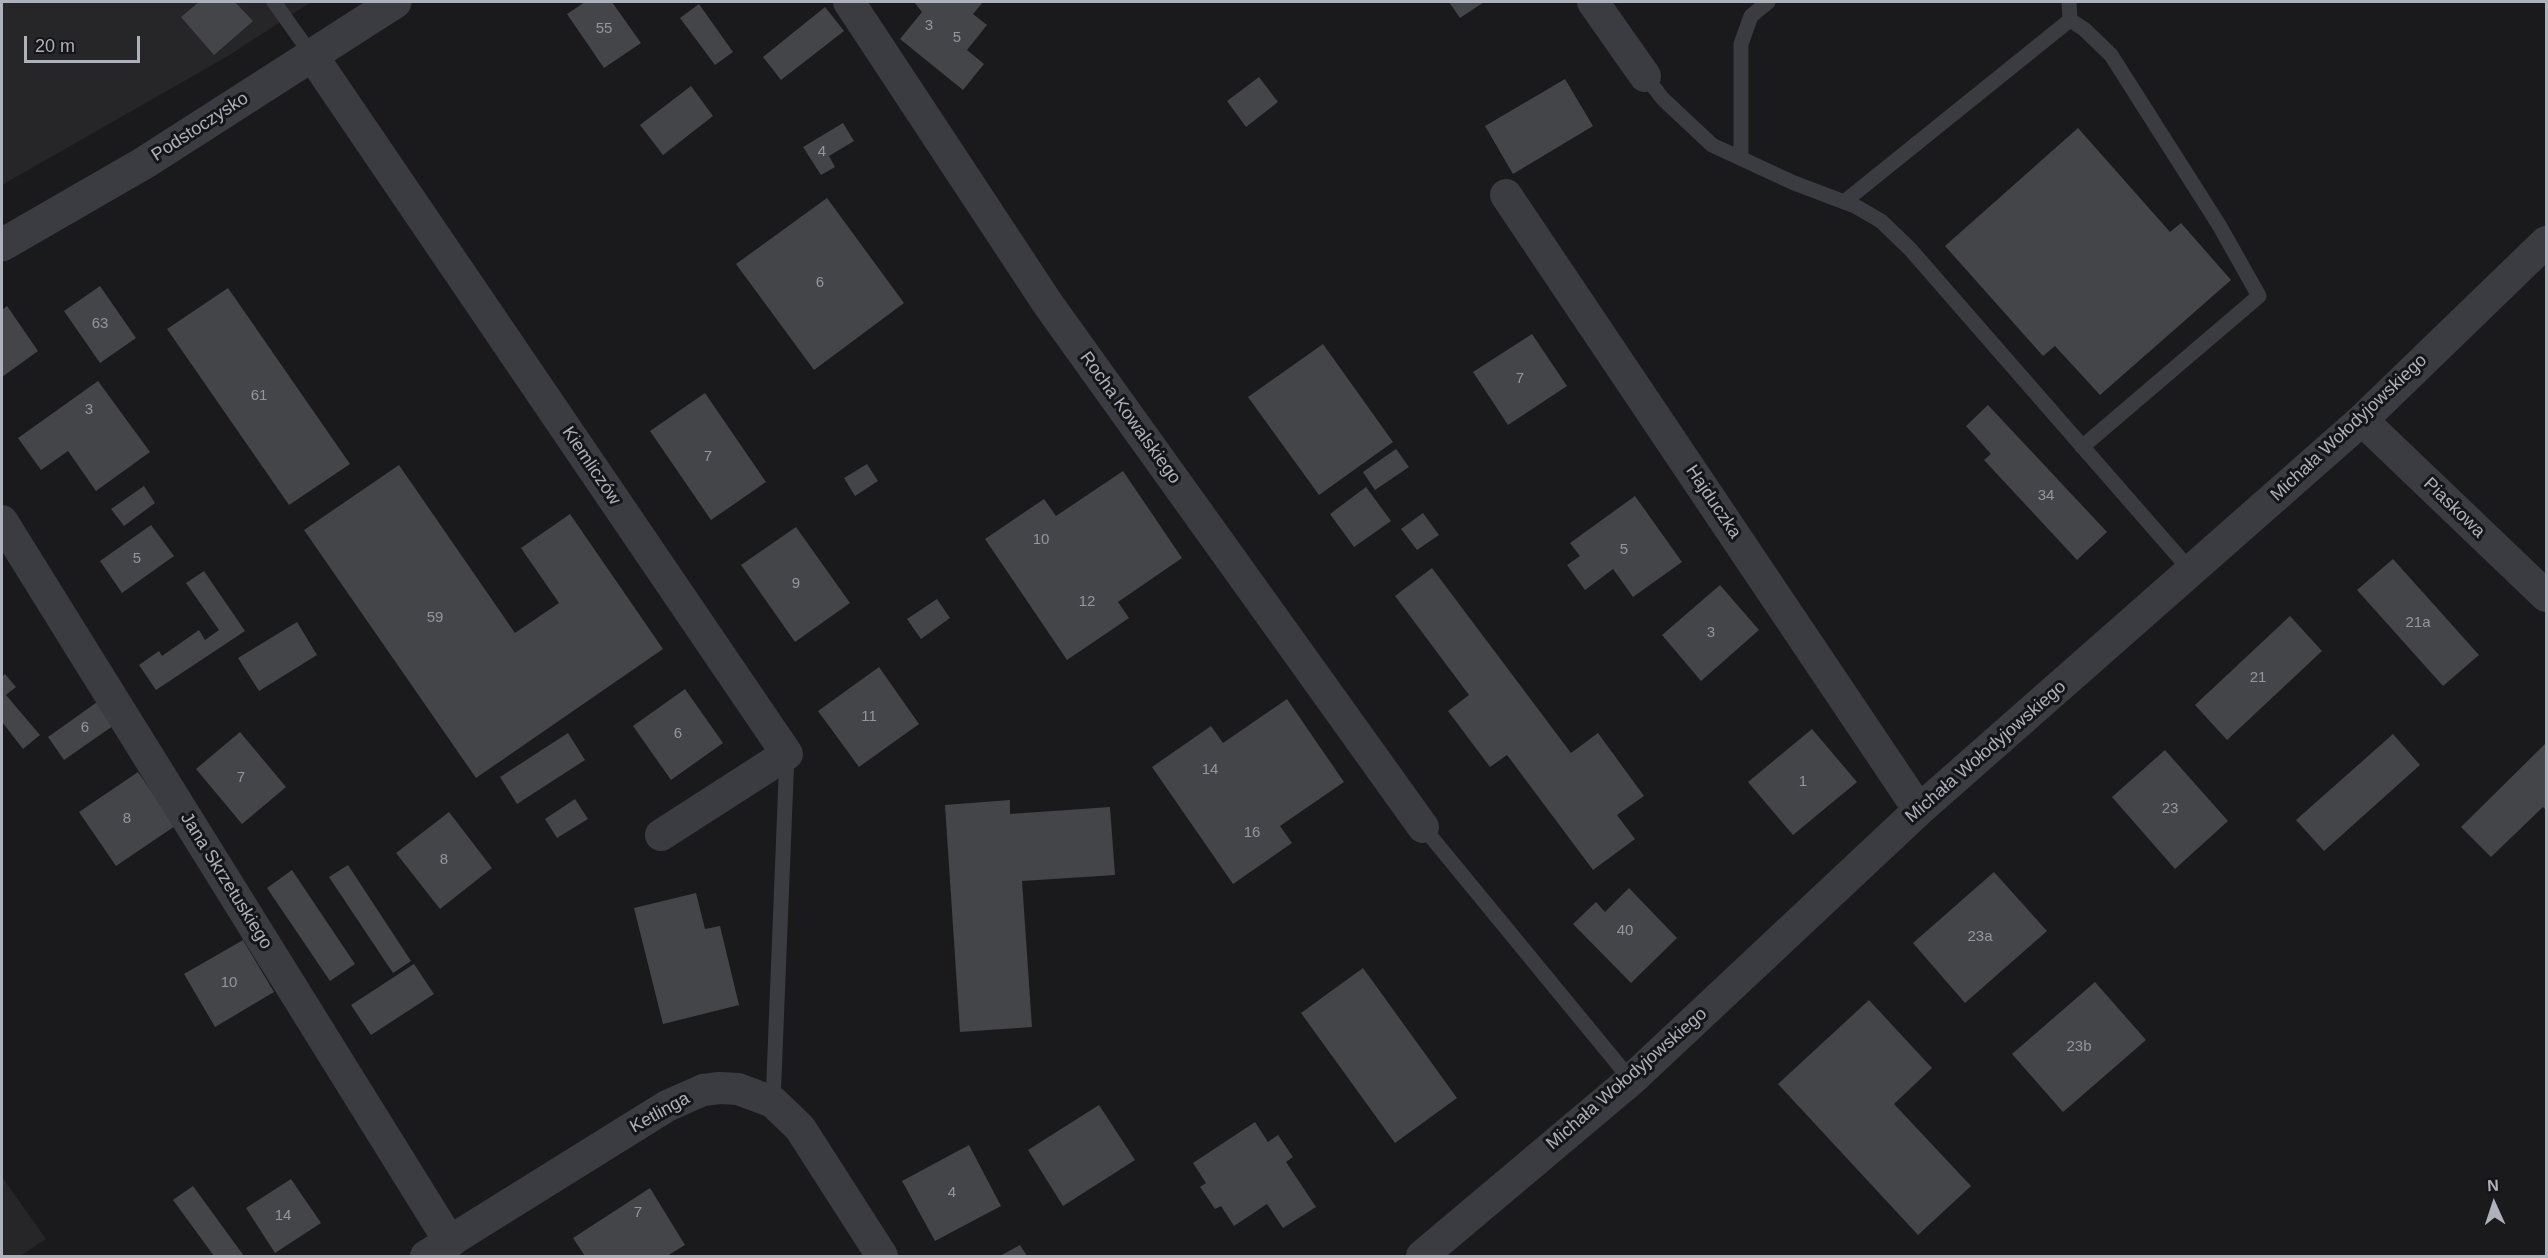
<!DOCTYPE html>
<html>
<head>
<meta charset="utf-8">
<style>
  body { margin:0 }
  #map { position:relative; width:2548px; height:1258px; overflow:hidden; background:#1a1a1c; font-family:Helvetica,sans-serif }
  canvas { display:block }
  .frame { position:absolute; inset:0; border:3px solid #adb1bb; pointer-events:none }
  .north { position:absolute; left:2464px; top:1174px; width:60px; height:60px; -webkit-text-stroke:4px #151517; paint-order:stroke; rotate:357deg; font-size:16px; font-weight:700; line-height:24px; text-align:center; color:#adb1bb }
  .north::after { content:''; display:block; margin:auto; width:21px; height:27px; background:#adb1bb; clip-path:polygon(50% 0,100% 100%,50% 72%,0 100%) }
  .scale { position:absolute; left:24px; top:36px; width:116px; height:27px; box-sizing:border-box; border:3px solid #adb1bb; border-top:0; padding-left:8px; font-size:18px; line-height:21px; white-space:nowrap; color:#adb1bb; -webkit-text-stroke:4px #151517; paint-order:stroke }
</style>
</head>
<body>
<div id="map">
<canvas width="2548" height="1258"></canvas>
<div class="frame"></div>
<div class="north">N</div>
<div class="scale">20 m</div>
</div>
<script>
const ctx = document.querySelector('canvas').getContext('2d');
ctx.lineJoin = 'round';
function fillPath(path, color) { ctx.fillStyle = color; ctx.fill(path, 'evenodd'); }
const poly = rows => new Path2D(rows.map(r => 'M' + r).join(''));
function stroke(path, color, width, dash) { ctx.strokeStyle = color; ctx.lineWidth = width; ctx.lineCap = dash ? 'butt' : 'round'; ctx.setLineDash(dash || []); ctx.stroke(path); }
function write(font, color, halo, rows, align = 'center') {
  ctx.font = font + ' Helvetica,sans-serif'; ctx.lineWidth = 6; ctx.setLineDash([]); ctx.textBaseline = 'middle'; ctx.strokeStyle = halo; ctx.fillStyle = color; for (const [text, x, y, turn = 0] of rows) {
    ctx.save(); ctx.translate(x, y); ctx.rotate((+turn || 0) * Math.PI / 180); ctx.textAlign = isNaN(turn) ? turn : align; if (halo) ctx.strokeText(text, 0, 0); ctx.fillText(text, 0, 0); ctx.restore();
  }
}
const built = poly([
  [2,2,311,2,228,56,2,185],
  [2,1177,46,1239,20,1256,2,1256]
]);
const building = poly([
  [199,2,235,2,253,21,214,55,181,17],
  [585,2,612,2,641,43,604,68,567,14],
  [914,2,983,2,973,14,987,25,967,50,984,64,963,90,900,39,922,12],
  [1449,2,1484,2,1460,18],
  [699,4,733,52,715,65,680,18],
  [825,7,844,31,781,80,763,57],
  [1259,77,1278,102,1246,127,1227,101],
  [1565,79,1593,126,1513,174,1485,126],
  [691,86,713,116,663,155,640,125],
  [843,123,854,141,829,156,835,167,821,175,803,147],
  [2078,128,2170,232,2181,223,2231,280,2100,395,2055,346,2043,356,1945,246],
  [827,198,904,303,814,370,736,264],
  [100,286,136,338,100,363,64,311],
  [228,288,350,464,289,505,167,329],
  [7,306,38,351,2,377,2,310],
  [1532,334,1567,386,1508,425,1473,372],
  [1323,344,1393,442,1319,495,1248,397],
  [98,381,150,452,96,491,68,451,41,470,18,438],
  [705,393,766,482,711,520,650,431],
  [1988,405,2107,532,2077,560,1984,460,1991,454,1966,426],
  [1396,449,1409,467,1375,490,1363,472],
  [867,464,878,481,855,496,844,478],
  [399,465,515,633,559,603,521,548,570,514,663,649,476,778,304,530],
  [1123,471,1182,558,1118,602,1129,618,1067,660,985,539,1044,499,1056,516],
  [144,486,155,503,124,526,111,509],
  [1366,487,1391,521,1354,547,1330,514],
  [1635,496,1682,562,1633,597,1613,569,1585,590,1567,565,1580,556,1570,543],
  [1423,513,1439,535,1417,550,1401,529],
  [151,525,174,556,122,593,100,561],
  [796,527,850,603,795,642,741,565],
  [2393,559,2479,655,2443,686,2357,590],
  [1432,568,1571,753,1598,733,1644,796,1617,815,1635,839,1593,870,1507,755,1490,767,1448,711,1469,695,1395,596],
  [204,571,245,631,156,690,139,665,159,651,162,656,199,630,205,640,219,630,186,583],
  [1720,585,1759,630,1701,681,1662,635],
  [937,599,950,618,921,639,907,619],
  [2290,616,2322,651,2227,740,2195,705],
  [297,622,317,655,259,691,238,658],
  [879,667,919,724,859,767,818,711],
  [5,674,16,687,6,695,40,735,23,749,2,722,2,677],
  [685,689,723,743,671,780,633,726],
  [107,695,123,719,64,760,48,737],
  [1287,699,1344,782,1280,826,1292,843,1233,884,1152,767,1211,726,1223,743],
  [1812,729,1857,782,1793,835,1748,782],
  [240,732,286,787,242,824,196,769],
  [568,733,585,760,517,804,500,777],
  [2393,734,2420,765,2324,851,2296,820],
  [2546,743,2546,810,2543,807,2491,857,2461,827],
  [2165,750,2228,821,2175,869,2112,797],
  [138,772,175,826,116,866,79,812],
  [575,799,588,819,557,838,545,819],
  [1010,800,1010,814,1110,807,1115,875,1022,881,1032,1027,960,1032,945,805],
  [449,812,492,868,440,909,396,853],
  [348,865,411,961,393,973,329,877],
  [292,870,355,964,330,981,267,888],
  [1994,872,2047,931,1965,1003,1913,943],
  [1629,888,1677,938,1631,983,1573,924,1596,902,1605,912],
  [696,893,705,929,720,926,739,1005,663,1024,634,908],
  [243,940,274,992,215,1027,184,974],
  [414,964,434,994,371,1035,351,1005],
  [1363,968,1457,1098,1395,1143,1301,1013],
  [2095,982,2146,1040,2063,1112,2012,1054],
  [1869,1000,1932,1068,1894,1104,1971,1186,1918,1235,1778,1084],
  [1099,1105,1135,1160,1063,1206,1028,1150],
  [1255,1122,1268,1142,1278,1135,1293,1157,1286,1162,1316,1207,1283,1228,1267,1204,1234,1226,1221,1206,1215,1209,1200,1187,1206,1183,1193,1163],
  [969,1145,1001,1206,935,1241,902,1181],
  [291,1179,321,1223,275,1253,246,1208],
  [193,1186,244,1256,214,1256,173,1200],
  [650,1188,685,1245,667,1256,585,1256,573,1238],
  [1020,1245,1027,1256,1000,1256]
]);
const service = poly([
  [274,2,311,54],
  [2069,2,2070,20],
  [1645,76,1663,99,1712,145,1794,183,1855,206,1881,221,1910,249,2191,571],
  [1741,158,1741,44,1751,16,1768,2],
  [1844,202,2070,20,2084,29,2111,55,2219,225,2259,296,2082,447],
  [1423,827,1631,1080],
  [773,1102,787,754]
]);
const minor = poly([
  [849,2,1048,304,1423,827],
  [1593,2,1645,76],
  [311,54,787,754,661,835],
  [1506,195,1919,810],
  [2362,420,2546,596],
  [2,521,450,1242],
  [426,1256,667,1106,703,1090,720,1088,738,1089,773,1102,800,1128,882,1256],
  [1422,1256,1631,1080,1919,810,2362,420,2546,242]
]);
const tertiary = poly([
  [2,245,144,163,395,2]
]);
const numberNames = [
  ["3",929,26],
  ["55",604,29],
  ["5",957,38],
  ["4",822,152],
  ["6",820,283],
  ["63",100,324],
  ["7",1520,379],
  ["61",259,396],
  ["3",89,410],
  ["7",708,457],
  ["34",2046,496],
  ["10",1041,540],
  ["5",1624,550],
  ["5",137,559],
  ["9",796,584],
  ["12",1087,602],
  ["59",435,618],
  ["21a",2418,623],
  ["3",1711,633],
  ["21",2258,678],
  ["11",869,717],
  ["6",85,728],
  ["6",678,734],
  ["14",1210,770],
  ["7",241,778],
  ["1",1803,782],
  ["23",2170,809],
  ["8",127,819],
  ["16",1252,833],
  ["8",444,860],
  ["40",1625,931],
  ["23a",1980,937],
  ["10",229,983],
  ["23b",2079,1047],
  ["4",952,1193],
  ["7",638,1213],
  ["14",283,1216]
];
const streetNames = [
  ["Podstoczysko",200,127,-33],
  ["Rocha Kowalskiego",1130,418,54],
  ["Michała Wołodyjowskiego",2349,428,-43],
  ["Kiemliczów",591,466,56],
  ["Hajduczka",1713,502,56],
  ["Piaskowa",2454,508,44],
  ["Michała Wołodyjowskiego",1986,752,-41],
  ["Jana Skrzetuskiego",226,881,58],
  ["Michała Wołodyjowskiego",1627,1079,-41],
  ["Ketlinga",660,1113,-29]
];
fillPath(built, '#262629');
fillPath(building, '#444549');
stroke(service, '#3b3c41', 15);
stroke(minor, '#3b3c41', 32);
stroke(tertiary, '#3b3c41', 33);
write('15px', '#93969e', null, numberNames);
write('18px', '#adb1bb', '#151517', streetNames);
</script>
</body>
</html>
